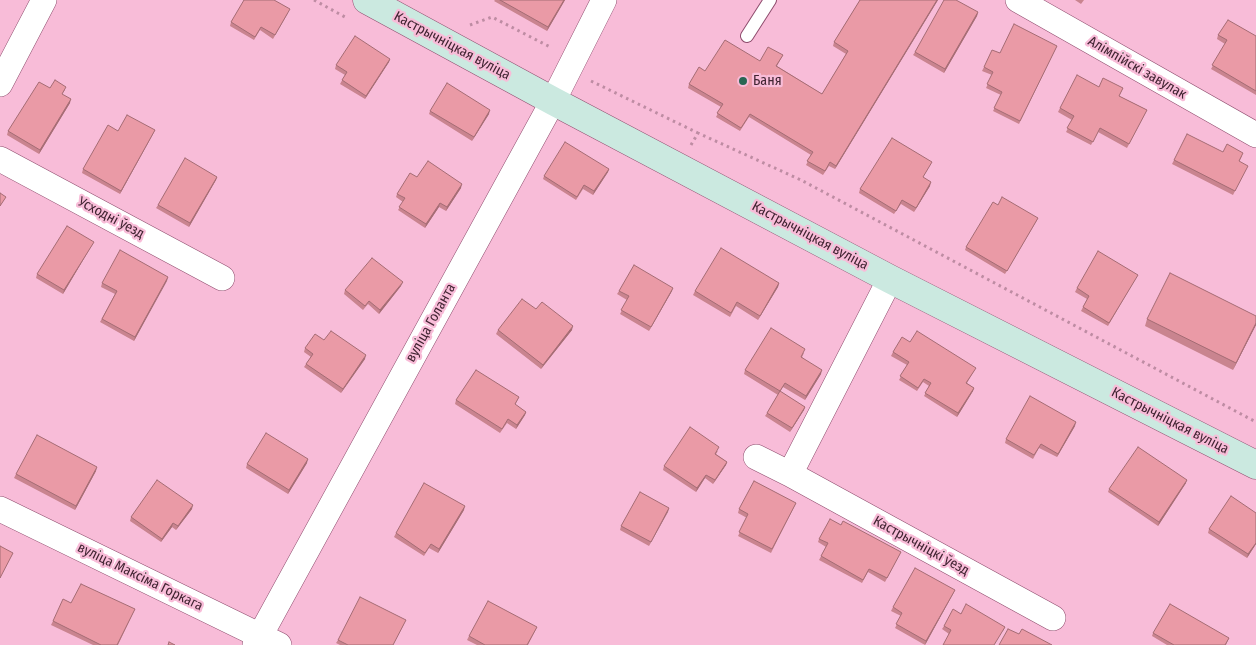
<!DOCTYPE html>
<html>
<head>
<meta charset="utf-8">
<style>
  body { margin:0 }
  canvas { display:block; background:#f8bcd8 }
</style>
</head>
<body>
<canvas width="1256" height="645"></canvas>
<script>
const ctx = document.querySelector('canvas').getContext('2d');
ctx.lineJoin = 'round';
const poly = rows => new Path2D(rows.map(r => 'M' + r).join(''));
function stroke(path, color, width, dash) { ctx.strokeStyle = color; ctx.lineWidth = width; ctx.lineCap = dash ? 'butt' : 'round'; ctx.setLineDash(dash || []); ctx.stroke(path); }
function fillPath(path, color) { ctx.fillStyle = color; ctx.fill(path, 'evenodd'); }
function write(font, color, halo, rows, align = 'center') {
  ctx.font = font + ' "Fira Sans Condensed",sans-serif'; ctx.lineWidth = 4.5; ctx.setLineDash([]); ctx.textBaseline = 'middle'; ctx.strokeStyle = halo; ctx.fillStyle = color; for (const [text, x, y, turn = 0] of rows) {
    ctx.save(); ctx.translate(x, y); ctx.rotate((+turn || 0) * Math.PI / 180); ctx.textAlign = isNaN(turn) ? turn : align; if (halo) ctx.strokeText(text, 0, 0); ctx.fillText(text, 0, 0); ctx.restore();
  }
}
const path = poly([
  [314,0,345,17],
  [470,25,492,17,552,48],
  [591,81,698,133],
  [691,145,698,133,801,180,1256,422]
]);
const lane = poly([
  [747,36,770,0]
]);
const street = poly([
  [1018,0,1256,135],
  [0,84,44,0],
  [0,159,222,278],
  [890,279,790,474,1053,618],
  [756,457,790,474],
  [0,509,279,645],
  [255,645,553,101,604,0]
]);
const secondary = poly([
  [367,0,553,101,890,279,1256,465]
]);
const wall = poly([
  [495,0,565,0,547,31,494,1],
  [860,0,938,0,835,169,829,166,823,175,806,165,811,155,749,117,740,131,716,117,721,107,688,88,689,84,705,71,760,61,783,55,777,66,822,94,846,54,833,46,834,42],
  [1075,0,1084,0,1081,4],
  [978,12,977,16,944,73,913,55,915,52],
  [288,13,273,39,260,30,254,40,230,26,231,22],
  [1218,35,1256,36,1256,95,1211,69,1225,44,1217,39],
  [1057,46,1019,124,993,111,1001,95,986,88,992,75,982,71,984,67,1000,53],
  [390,59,389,62,365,99,340,84,345,75,335,69,336,65],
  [1099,87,1123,88,1119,96,1147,110,1127,148,1098,132,1091,145,1066,132,1072,120,1058,112,1060,108],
  [50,88,65,90,62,94,70,103,39,154,7,135,8,131],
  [430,111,489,114,472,141,429,114],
  [155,130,120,194,82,173,83,169,118,131],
  [1223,152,1242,156,1239,162,1246,169,1233,195,1172,164,1174,160],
  [930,165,923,177,930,186,914,212,901,204,894,214,859,193,860,189],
  [609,169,608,172,593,195,583,189,576,200,543,179,544,176],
  [217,177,216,180,189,227,156,208,158,205],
  [417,177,461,188,446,211,439,207,425,228,398,210,403,202,396,197,397,194],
  [998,205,1038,218,1036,222,1005,274,965,250,966,247],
  [94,242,92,245,63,294,36,278,37,274],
  [1138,275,1136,278,1108,326,1081,311,1087,299,1075,292,1077,288],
  [168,277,134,341,100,322,115,294,101,287,102,283],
  [779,283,778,287,758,320,736,306,730,317,693,295,695,291],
  [401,286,379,314,368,304,363,310,344,294,345,290],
  [619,291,672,291,649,331,620,314,627,300,617,294],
  [536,309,572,330,541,369,496,334,498,330],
  [1256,316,1256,325,1233,370,1145,326,1147,319],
  [910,342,974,371,967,383,974,388,973,391,957,417,924,396,929,386,923,382,917,391,899,380,907,365,891,356,893,352],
  [305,348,365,359,341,393,304,367,306,364,311,357,304,352],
  [804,353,802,357,821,374,805,400,783,387,780,392,805,407,804,410,790,432,765,416,767,413,778,395,744,374,745,370],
  [519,397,515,405,526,412,525,415,516,429,507,423,500,433,455,404,456,400],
  [1075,426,1057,457,1039,448,1033,459,1005,443,1006,439],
  [718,451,716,454,727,462,726,465,713,484,705,478,696,492,663,470,664,466],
  [307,463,288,494,246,468,247,464],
  [96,471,75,510,14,478,16,474],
  [1186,483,1158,526,1108,492,1109,489],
  [796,503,771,553,738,536,747,518,738,513,739,509],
  [669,508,649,546,620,530,621,526],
  [192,509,176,530,172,527,161,542,130,521,131,517],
  [464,510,438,553,429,548,424,556,394,537,396,533],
  [1256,513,1256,544,1247,558,1208,533,1209,529],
  [841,525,901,552,885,582,868,572,862,583,819,560,826,547,818,542,819,539],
  [955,590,925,645,895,628,901,616,891,611,893,607],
  [71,603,135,609,118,645,93,645,51,625,53,621],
  [961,614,1005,627,1003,631,949,634,942,629,944,626],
  [404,624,393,645,340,645,336,643,338,640],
  [537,627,528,645,477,645,467,640,469,636],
  [1153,633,1229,638,1226,645,1167,645,1152,636]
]);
const shadedWall = poly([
  [564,0,565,0,547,31,548,27],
  [937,0,938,0,835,169,836,166],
  [978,12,977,16,944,73,945,69],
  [390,59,389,62,365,99,366,96],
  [71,99,70,103,39,154,40,150],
  [490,110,489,114,472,141,474,137],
  [155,130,153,134,120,194,121,191],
  [609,169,608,172,593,195,594,191],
  [217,177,216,180,189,227,190,223],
  [931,182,930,186,914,212,916,208],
  [462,184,461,188,446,211,447,207],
  [440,203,439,207,425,228,426,224],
  [94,242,92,245,63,294,64,290],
  [168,277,167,281,134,341,135,337],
  [403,282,401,286,379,314,380,310],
  [779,283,778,287,758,320,760,316],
  [673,288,672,291,649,331,651,327],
  [1256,323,1256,325,1233,370,1236,363],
  [573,326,572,330,541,369,543,365],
  [366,355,365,359,341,393,343,389],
  [822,370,821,374,805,400,806,396],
  [974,388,973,391,957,417,958,413],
  [805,407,804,410,790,432,792,428],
  [526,412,525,415,516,429,517,425],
  [1076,422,1075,426,1057,457,1058,454],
  [308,459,307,463,288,494,289,490],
  [727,462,726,465,713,484,715,480],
  [97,467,96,471,75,510,76,506],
  [706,475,705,478,696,492,697,488],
  [1187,480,1186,483,1158,526,1159,522],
  [193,505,192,509,176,530,178,526],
  [465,506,464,510,438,553,439,549],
  [669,508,668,512,649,546,651,542],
  [173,523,172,527,161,542,162,539],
  [1256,543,1256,544,1247,558,1248,554],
  [955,590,953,594,925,645,926,641]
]);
const building = poly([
  [244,0,274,0,290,9,275,35,261,27,255,37,231,22,244,0],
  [500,0,564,0,548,27,500,0],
  [860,0,937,0,836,166,830,162,825,171,807,161,813,152,750,114,741,128,717,113,723,104,689,84,699,67,705,71,725,40,760,61,768,47,783,55,776,66,822,94,848,51,834,42,860,0],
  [944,0,956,0,978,12,945,69,915,52,944,0],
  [1228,20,1256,36,1256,91,1212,65,1227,40,1218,35,1228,20],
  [1014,24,1057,46,1020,121,994,108,1002,92,987,84,993,72,984,67,992,50,1000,53,1014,24],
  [355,36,390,59,366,96,342,80,347,72,336,65,355,36],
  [1077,75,1099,87,1103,78,1123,88,1119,96,1147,110,1129,144,1100,128,1093,142,1067,128,1074,116,1060,108,1077,75],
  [55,80,66,87,62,94,71,99,40,150,8,131,39,82,50,88,55,80],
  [447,83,490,110,474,137,430,111,447,83],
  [127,115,155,130,121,191,83,169,108,125,118,131,127,115],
  [1187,134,1223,152,1227,144,1243,153,1239,161,1248,166,1235,191,1174,160,1187,134],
  [892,138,932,162,923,177,931,182,916,208,902,200,896,211,860,189,892,138],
  [565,142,609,169,594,191,584,185,577,197,544,176,565,142],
  [185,158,217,177,190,223,158,205,185,158],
  [428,161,462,184,447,207,440,203,426,224,399,207,405,198,397,194,410,173,417,177,428,161],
  [0,193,6,197,0,206,0,193],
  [1002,197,1038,218,1007,271,966,247,993,202,998,205,1002,197],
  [67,226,94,242,64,290,37,274,67,226],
  [721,248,779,283,760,316,737,302,731,313,695,291,721,248],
  [120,250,168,277,135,337,102,319,117,291,102,283,120,250],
  [1098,251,1138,275,1109,323,1083,307,1089,296,1077,288,1098,251],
  [372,258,403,282,380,310,369,301,365,306,345,290,372,258],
  [634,265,673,288,651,327,621,310,629,296,619,291,634,265],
  [1170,273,1256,316,1256,323,1236,363,1147,319,1170,273],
  [522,299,536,309,542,302,573,326,543,365,498,330,522,299],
  [771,328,805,349,801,357,822,370,806,396,785,383,780,391,745,370,771,328],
  [331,331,366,355,343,389,306,364,313,354,305,348,315,334,324,340,331,331],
  [917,331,976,368,966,383,974,388,958,413,925,393,931,383,924,379,918,388,900,376,909,362,893,352,902,337,910,342,917,331],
  [476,370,519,397,515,404,526,412,517,425,508,419,502,429,456,400,476,370],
  [780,391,805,407,792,428,767,413,780,391],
  [1030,396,1076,422,1058,454,1041,444,1034,455,1006,439,1030,396],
  [690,427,719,447,715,454,727,462,715,480,706,475,697,488,664,466,690,427],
  [266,433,308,459,289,490,247,464,266,433],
  [37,435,97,467,76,506,16,474,37,435],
  [1138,447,1187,480,1159,522,1109,489,1138,447],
  [157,480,193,505,178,526,173,523,162,539,131,517,157,480],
  [754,481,796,503,772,549,739,532,748,514,739,509,754,481],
  [424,483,465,506,439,549,431,544,425,553,396,533,424,483],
  [640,492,669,508,651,542,621,526,640,492],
  [1231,496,1256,513,1256,543,1248,554,1209,529,1231,496],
  [830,519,841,525,843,521,901,552,887,578,869,569,863,580,821,556,828,543,819,539,830,519],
  [0,546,13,553,0,578,0,546],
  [915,568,955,590,926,641,896,624,902,613,893,607,915,568],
  [81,584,135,609,117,645,101,645,53,621,63,599,71,603,81,584],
  [360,597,406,620,393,645,348,645,338,640,360,597],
  [488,601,537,627,527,645,485,645,469,636,488,601],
  [966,604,1005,627,994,645,943,645,951,630,944,626,953,609,961,614,966,604],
  [1170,604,1229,638,1225,645,1174,645,1153,633,1170,604],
  [1008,629,1019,634,1022,629,1052,645,999,645,1008,629],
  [169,642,175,645,168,645,169,642]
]);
const markers = [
  [743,81,5,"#286652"]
];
const streetNames = [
  ["Кастрычніцкая вуліца",452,46,28],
  ["Алімпійскі завулак",1137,68,30],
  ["Усходні ўезд",111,218,28],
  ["Кастрычніцкая вуліца",810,236,28],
  ["вуліца Голанта",431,323,-61],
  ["Кастрычніцкая вуліца",1170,421,27],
  ["Кастрычніцкі ўезд",921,546,29],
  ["вуліца Максіма Горкага",140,577,26]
];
const poiNames = [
  ["Баня",753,81]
];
stroke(lane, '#8f4d6e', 14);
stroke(street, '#8f4d6e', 26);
stroke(secondary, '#8f4d6e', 29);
stroke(path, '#be8ca3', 3, [2.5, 4]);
stroke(lane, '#fff', 12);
stroke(street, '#fff', 25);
stroke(secondary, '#cbe9e0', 28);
fillPath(wall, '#c9848f');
fillPath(shadedWall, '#a46c74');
fillPath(building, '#ea9aa6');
stroke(building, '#a46c74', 1);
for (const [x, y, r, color] of markers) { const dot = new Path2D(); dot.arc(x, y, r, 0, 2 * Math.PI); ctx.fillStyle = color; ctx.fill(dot); stroke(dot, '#f8bcd8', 2); }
write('14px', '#412432', '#f8bcd8', streetNames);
write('14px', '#412432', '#f8bcd8', poiNames, 'left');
</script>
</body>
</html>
